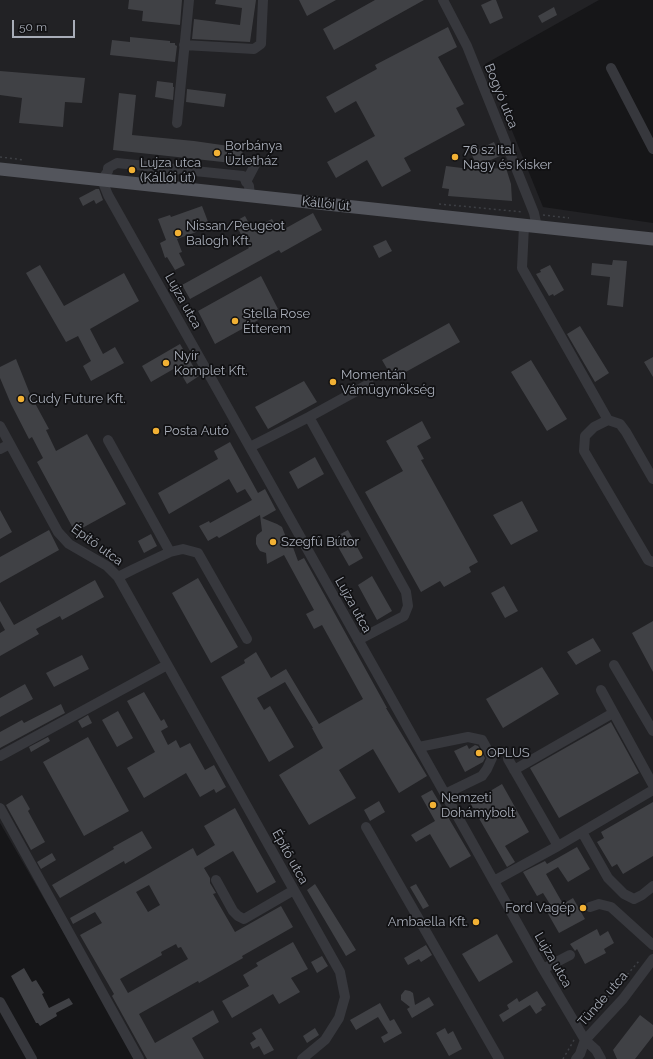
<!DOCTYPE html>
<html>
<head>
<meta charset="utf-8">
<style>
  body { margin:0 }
  #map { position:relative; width:653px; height:1059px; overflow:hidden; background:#161618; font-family:Raleway,sans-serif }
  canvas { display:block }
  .scale { position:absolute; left:12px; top:20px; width:63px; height:18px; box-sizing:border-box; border:2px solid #a8adb8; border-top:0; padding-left:5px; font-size:12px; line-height:14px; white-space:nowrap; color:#a8adb8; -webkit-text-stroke:3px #111113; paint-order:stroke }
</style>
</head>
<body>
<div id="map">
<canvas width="653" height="1059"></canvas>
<div class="scale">50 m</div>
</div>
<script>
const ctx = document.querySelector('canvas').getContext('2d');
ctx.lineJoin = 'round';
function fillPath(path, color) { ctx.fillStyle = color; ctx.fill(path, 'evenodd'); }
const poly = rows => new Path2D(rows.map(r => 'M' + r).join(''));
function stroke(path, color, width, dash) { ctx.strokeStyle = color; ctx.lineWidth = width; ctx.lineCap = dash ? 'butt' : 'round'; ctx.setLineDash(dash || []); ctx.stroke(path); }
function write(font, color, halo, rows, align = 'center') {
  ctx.font = font + ' Raleway,sans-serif'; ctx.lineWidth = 3.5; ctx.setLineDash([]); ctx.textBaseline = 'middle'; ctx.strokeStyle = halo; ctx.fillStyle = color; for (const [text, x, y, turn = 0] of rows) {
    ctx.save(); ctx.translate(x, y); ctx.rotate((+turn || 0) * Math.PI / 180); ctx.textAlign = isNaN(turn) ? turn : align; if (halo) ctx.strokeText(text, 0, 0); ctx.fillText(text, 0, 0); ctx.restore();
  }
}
const built = poly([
  [0,0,599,0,485,64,543,207,653,223,653,1059,137,1059,0,823]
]);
const building = poly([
  [129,0,182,0,180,25,142,21,143,11,128,9],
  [216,0,256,0,250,42,192,39,194,19,240,25,242,8,215,4],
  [299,0,336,0,307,16],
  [375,0,424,0,334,50,323,29],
  [492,0,496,0,503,18,490,24,481,5],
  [554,7,557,15,542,23,538,16],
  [448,27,457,47,438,57,464,104,456,108,465,125,404,158,411,171,382,187,367,160,336,178,327,162,375,136,356,101,335,113,326,97,377,69,375,65],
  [130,37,170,41,170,43,175,43,175,45,177,46,175,62,110,55,112,40,130,42],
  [0,71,85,78,82,103,65,102,63,127,19,123,22,98,0,95],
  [157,81,173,83,173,87,174,87,173,100,155,97],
  [187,89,226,94,224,107,186,102],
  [119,93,136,95,132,135,194,141,243,148,241,164,113,150],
  [494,142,500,156,477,166,471,153],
  [446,166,478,170,478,169,506,168,511,184,512,201,448,196,449,189,442,188],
  [96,189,99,189,103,200,96,204,94,200,83,206,79,198],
  [202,206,210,227,177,239,182,252,179,253,185,265,175,270,167,257,165,258,160,243,166,240,158,219,170,215,171,217],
  [313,213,322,230,281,253,279,250,190,299,182,285,249,248,234,222,245,216,252,229,272,219,279,232],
  [386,240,392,251,379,258,373,246],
  [613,260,627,261,623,307,607,305,610,277,591,275,592,263,612,265],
  [40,265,64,306,124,273,139,301,90,329,103,354,115,347,124,363,91,381,83,366,91,361,78,336,66,342,26,273],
  [550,265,564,290,554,296,553,294,549,296,536,274,541,272,540,270],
  [261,276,278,309,215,344,198,311],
  [449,323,460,342,393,379,382,360],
  [580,326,609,373,595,382,567,334],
  [180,344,199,376,187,384,177,367,151,382,142,366],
  [653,357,653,377,644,362],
  [16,359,30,394,49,429,46,430,56,451,87,434,126,504,75,532,37,462,43,458,32,437,29,439,11,404,0,378,0,367],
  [531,360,567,419,547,431,511,372],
  [304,381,317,402,268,429,255,407],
  [422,421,431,438,417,446,424,459,421,460,478,562,469,567,471,572,444,587,440,581,421,592,365,492,403,471,386,441],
  [230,442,258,493,265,489,276,510,262,518,277,524,282,527,287,540,290,539,298,561,304,558,387,708,386,708,427,776,399,793,373,749,339,770,356,798,309,825,279,775,323,748,312,728,313,728,285,682,257,698,264,710,270,706,294,747,269,762,221,677,245,663,244,660,256,652,271,678,286,669,319,724,363,699,322,625,314,629,306,614,314,610,284,555,267,564,266,553,260,551,258,548,256,544,256,538,257,535,262,531,260,515,219,538,217,536,208,541,199,526,209,521,210,523,252,500,245,489,237,493,229,479,169,514,158,493,218,459,214,451],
  [315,457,324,474,298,489,289,472],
  [522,501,538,531,511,545,493,515],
  [0,510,12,532,0,539],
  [49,530,59,550,0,583,0,557],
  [348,530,363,558,349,566,333,538],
  [151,534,157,546,144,553,138,541],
  [372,576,392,611,377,620,358,585],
  [198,578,238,647,211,663,172,593],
  [95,580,104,597,62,620,60,616,36,629,39,634,0,656,0,633,5,630,0,621,0,601,14,625],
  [504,586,518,611,505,618,491,593],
  [653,621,653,672,632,633],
  [593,638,601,651,576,665,567,652],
  [82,655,89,669,54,687,46,673],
  [542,667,559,694,503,728,486,699],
  [25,684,33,699,0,717,0,698],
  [144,692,161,721,164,719,168,727,161,731,168,745,176,740,180,748,190,743,205,770,214,765,226,787,216,793,214,789,200,797,186,773,144,798,127,768,155,752,127,701],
  [61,704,65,713,0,748,0,732,22,720,24,723],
  [118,711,133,738,117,747,102,720],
  [88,715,92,723,82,728,78,721],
  [611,722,639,773,559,818,530,768],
  [48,737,50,741,31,752,29,747],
  [88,737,129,811,84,836,43,762],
  [467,745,469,749,475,745,478,746,485,758,483,762,465,772,454,751],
  [502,784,529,832,505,846,515,862,507,867,469,801,479,795,480,797],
  [432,790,471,856,450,868,430,834,416,842,411,835,435,821,421,796],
  [22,795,30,809,28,811,45,842,31,850,6,805],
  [379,801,385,812,370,821,364,810],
  [653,802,653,856,623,874,617,864,612,867,597,842,604,838,601,832],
  [235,808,254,843,276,882,257,893,233,851,204,868,210,878,210,883,216,893,213,894,235,932,281,906,293,927,242,956,243,958,199,983,198,981,139,1014,155,1043,213,1010,219,1022,192,1038,204,1059,147,1059,112,996,114,994,80,935,102,923,95,912,73,924,70,918,134,882,193,848,197,856,215,845,204,826],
  [149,885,160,905,148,912,136,892],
  [176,944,178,948,181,947,188,959,128,993,120,979,162,955,161,952],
  [142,831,152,848,125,864,124,861,60,898,52,885,114,849,113,847],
  [577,847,590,869,568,882,558,867,546,874,563,904,573,898,585,919,559,933,547,912,553,909,543,893,537,896,523,872,545,861,547,864],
  [52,853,56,860,41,869,37,862],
  [315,884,356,950,346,956,307,890],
  [416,884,429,906,423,909,410,887],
  [597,929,600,936,608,931,614,943,604,949,606,953,585,964,577,949,575,951,570,944],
  [497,934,513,962,479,982,462,954],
  [293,942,308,969,291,978,300,992,279,1004,273,994,232,1018,222,1001,249,986,243,975,258,966,256,963],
  [426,945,432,955,421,962,419,959,408,965,404,958],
  [322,956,328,966,317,973,311,962],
  [24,968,32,982,36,980,44,993,42,994,49,1008,69,998,73,1004,56,1013,57,1016,40,1026,38,1023,36,1023,11,976],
  [405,990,410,991,413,993,415,1005,429,997,434,1005,412,1018,407,1009,410,1007,401,1000,401,995],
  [537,991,546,1005,541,1008,542,1010,536,1014,530,1005,503,1022,499,1015,509,1009,507,1005,517,998,519,1002],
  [380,1003,390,1021,394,1019,402,1033,384,1043,381,1037,388,1033,378,1017,356,1030,350,1020],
  [640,1015,653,1025,653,1036,635,1059,617,1059,613,1050],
  [261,1028,274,1050,264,1055,259,1046,253,1049,250,1043,256,1039,252,1033],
  [315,1028,319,1035,307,1043,303,1036],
  [445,1028,448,1034,453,1031,462,1049,449,1056,436,1033]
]);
const path = poly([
  [0,157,24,160],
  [439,204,523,212],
  [543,215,569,218],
  [585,1024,639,961],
  [563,1059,574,1040]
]);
const minor = poly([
  [443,0,467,46,534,213,537,227],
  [184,45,254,49,261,44,263,0],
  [611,68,653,149],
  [177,123,189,0],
  [246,182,257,161],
  [250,196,249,186,243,176,117,163,108,168,108,171,102,180,108,195,445,794,543,969,585,1040,596,1050,601,1059],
  [524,226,522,268,608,420,620,424,626,432,653,479],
  [309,417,406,592,408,606,404,616,358,640],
  [608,420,594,427,585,436,584,451,648,560,653,562],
  [0,426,58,532,69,544,107,566,118,577,340,972,345,997,339,1018,325,1040,302,1059],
  [108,440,170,552],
  [250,447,309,417,369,384],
  [0,449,10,444],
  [118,577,134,569,170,552,183,549,198,553,247,639],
  [614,665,653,731],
  [601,690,653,785],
  [419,747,468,737,482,740,492,758,487,769,482,776,445,794],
  [0,756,167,665],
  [508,759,558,846],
  [514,770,613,713],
  [0,808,139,1059],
  [366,827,499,1059],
  [582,832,608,878,624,894,634,899,642,895,653,886],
  [216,880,233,911,238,916,244,919,294,890],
  [494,881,558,846,653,790],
  [590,907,599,904,611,907,653,945],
  [543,969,570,955],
  [0,1002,32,1059],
  [576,1059,580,1054,585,1040,623,999,653,959]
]);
const major = poly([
  [0,169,653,239]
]);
const markers = [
  [217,153,4,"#f2b134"],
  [455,157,4,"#f2b134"],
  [132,170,4,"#f2b134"],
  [178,233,4,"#f2b134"],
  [235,321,4,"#f2b134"],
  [166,363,4,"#f2b134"],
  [333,382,4,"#f2b134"],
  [21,399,4,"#f2b134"],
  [156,431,4,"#f2b134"],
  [273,542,4,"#f2b134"],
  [479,753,4,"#f2b134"],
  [433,805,4,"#f2b134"],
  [583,908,4,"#f2b134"],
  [476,922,4,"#f2b134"]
];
const streetNames = [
  ["Bogyó utca",501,96,68],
  ["Kállói út",326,204,6],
  ["Lujza utca",183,301,61],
  ["Építő utca",97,545,36],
  ["Lujza utca",353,605,61],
  ["Építő utca",290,857,61],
  ["Lujza utca",553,960,60],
  ["Tünde utca",603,999,-49]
];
const poiNames = [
  ["Borbánya",225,146],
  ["Üzletház",225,161],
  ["76 sz Ital",463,150],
  ["Nagy és Kisker",463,165],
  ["Lujza utca",140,163],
  ["(Kállói út)",140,178],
  ["Nissan/Peugeot",186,226],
  ["Balogh Kft.",186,241],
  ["Stella Rose",243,314],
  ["Étterem",243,329],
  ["Nyír",174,356],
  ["Komplet Kft.",174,371],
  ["Momentán",341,375],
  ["Vámügynökség",341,390],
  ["Cudy Future Kft.",29,399],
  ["Posta Autó",164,431],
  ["Szegfű Bútor",281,542],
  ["OPLUS",487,753],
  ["Nemzeti",441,798],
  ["Dohámybolt",441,813],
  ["Ford Vagép",575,908,"right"],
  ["Ambaella Kft.",468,922,"right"]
];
fillPath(built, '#222225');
fillPath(building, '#404145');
stroke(path, '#3d3f44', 1.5, [2, 3]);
stroke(minor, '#37383d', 10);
stroke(major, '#53555c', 13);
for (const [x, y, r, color] of markers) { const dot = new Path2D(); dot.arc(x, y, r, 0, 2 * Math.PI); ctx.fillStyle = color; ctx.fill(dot); stroke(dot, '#111113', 1.5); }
write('13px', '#a8adb8', '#111113', streetNames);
write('13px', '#a8adb8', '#111113', poiNames, 'left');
</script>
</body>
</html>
